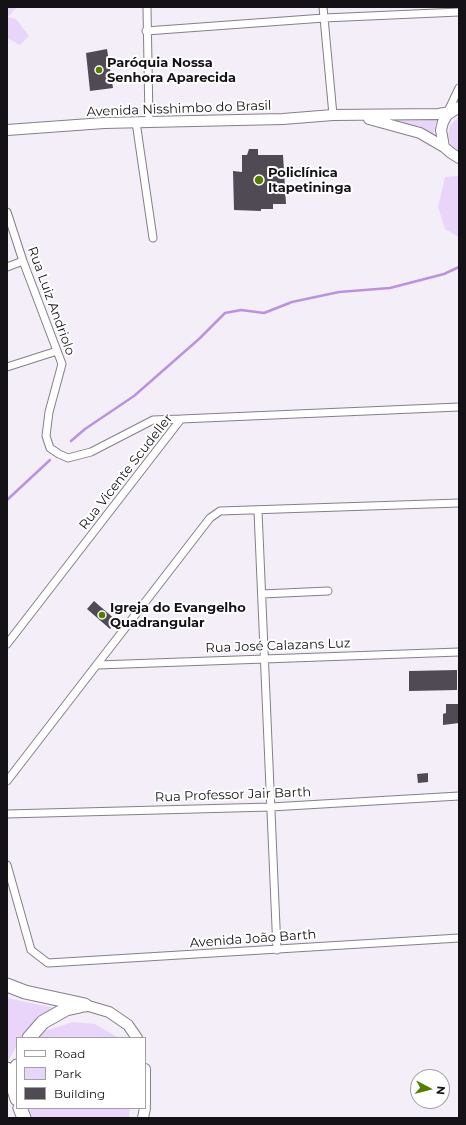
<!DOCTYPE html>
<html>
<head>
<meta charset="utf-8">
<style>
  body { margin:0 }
  #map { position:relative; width:466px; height:1125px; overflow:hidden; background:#f4eef9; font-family:Montserrat,sans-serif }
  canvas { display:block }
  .frame { position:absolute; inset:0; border:8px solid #141216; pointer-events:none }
  .legend { position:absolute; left:16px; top:1037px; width:130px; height:72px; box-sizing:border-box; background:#fff; border:1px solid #a1a0a2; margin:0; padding:5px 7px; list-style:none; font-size:12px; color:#141216 }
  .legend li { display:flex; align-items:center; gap:8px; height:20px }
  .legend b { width:20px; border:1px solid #a1a0a2 }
  .north { position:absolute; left:410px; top:1069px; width:40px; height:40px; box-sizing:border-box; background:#fff; border:1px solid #a1a0a2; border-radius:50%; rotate:97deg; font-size:11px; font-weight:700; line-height:16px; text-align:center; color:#141216 }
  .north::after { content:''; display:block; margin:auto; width:14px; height:18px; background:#557e00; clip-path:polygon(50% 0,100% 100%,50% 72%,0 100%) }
</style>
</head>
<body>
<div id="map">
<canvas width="466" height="1125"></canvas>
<div class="frame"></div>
<ul class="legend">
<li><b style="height:5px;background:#fff"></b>Road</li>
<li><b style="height:11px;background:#e8d5f9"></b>Park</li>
<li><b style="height:11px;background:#4f4a53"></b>Building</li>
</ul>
<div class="north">N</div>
</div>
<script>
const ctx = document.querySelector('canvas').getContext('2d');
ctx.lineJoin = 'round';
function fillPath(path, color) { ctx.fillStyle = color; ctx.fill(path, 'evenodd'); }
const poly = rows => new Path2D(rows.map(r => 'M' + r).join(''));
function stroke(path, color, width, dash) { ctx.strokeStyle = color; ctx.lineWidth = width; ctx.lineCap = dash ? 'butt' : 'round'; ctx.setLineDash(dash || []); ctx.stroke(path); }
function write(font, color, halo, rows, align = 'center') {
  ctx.font = font + ' Montserrat,sans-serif'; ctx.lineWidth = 4; ctx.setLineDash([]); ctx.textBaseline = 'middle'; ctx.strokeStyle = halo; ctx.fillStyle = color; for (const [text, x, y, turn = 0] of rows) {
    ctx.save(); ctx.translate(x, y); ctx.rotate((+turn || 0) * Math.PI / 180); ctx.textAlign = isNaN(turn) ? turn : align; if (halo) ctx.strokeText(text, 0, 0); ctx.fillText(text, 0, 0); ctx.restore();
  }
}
const green = poly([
  [7,7,17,7,8,17,16,19,29,36,20,45,7,38],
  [440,116,435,125,434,138,402,123,379,118],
  [459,117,459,152,451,145,448,135,450,125],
  [459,176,459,237,445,229,438,207,445,177],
  [7,998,60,1009,36,1022,23,1038,17,1038,17,1045,7,1063],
  [73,1022,95,1024,119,1038,39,1038,45,1031],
  [28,1108,130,1108,129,1118,31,1118]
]);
const stream = poly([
  [71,441,85,429,134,396,199,339,225,313,241,310,264,313,292,302,339,292,390,288,444,274,459,267],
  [7,500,50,460]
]);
const building = poly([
  [107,49,113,88,90,91,86,53],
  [249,149,258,149,258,155,283,155,286,204,273,204,273,209,261,209,261,211,234,210,233,171,242,172,242,155,247,155],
  [94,601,117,621,110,629,87,609],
  [457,670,457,690,409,691,409,671],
  [446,704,459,704,459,723,443,725,443,714,446,713],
  [428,773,428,782,418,783,417,774]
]);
const street = poly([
  [147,7,149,121],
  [323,7,333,115],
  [146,31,324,18,459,12],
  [452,111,449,109,459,88],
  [136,122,153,238],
  [7,212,23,261,62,364,49,412,46,436,50,448,59,454,68,458,91,452,153,420,181,419],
  [7,267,23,261],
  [7,367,57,351],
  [258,511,277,950],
  [262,594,328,591],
  [7,644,181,419,459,407],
  [98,665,459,652],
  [7,781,210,518,220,511,459,503],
  [7,814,271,807,459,796],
  [7,865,31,950,48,963,459,938]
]);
const secondary = poly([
  [459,107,447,115,443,122,441,130,444,147,451,153,459,158],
  [369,119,420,133,444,147],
  [7,130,104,123,283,119,333,115,438,114,451,112],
  [85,1005,109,1012,128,1025,137,1038],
  [145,1069,145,1105],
  [143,1118,145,1108]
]);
const highway = poly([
  [7,985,25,992,85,1005],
  [29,1038,43,1022,66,1009,80,1006],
  [7,1069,17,1099],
  [12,1086,17,1066],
  [20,1108,24,1118]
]);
const markers = [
  [99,70,4,"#557e00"],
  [259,180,5,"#557e00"],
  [102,615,4,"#557e00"]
];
const poiNames = [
  ["Paróquia Nossa",107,63],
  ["Senhora Aparecida",107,78],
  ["Policlínica",268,173],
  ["Itapetininga",268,188],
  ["Igreja do Evangelho",110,608],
  ["Quadrangular",110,623]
];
const streetNames = [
  ["Avenida Nisshimbo do Brasil",179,109,-2],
  ["Rua Luiz Andriolo",51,301,70],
  ["Rua Vicente Scudeller",126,472,-52],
  ["Rua José Calazans Luz",278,646,-2],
  ["Rua Professor Jair Barth",233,795,-2],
  ["Avenida João Barth",253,939,-4]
];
fillPath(green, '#e8d5f9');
stroke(stream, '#bc92de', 2.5);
fillPath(building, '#4f4a53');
stroke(street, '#847f89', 9);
stroke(secondary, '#847f89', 12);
stroke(highway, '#847f89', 15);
stroke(street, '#fff', 7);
stroke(secondary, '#fff', 10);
stroke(highway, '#fff', 13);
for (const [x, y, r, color] of markers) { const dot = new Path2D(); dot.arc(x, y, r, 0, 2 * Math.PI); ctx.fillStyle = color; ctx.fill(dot); stroke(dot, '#fff', 1.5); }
write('bold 13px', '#141216', '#fff', poiNames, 'left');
write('13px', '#141216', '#fff', streetNames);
</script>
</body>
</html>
